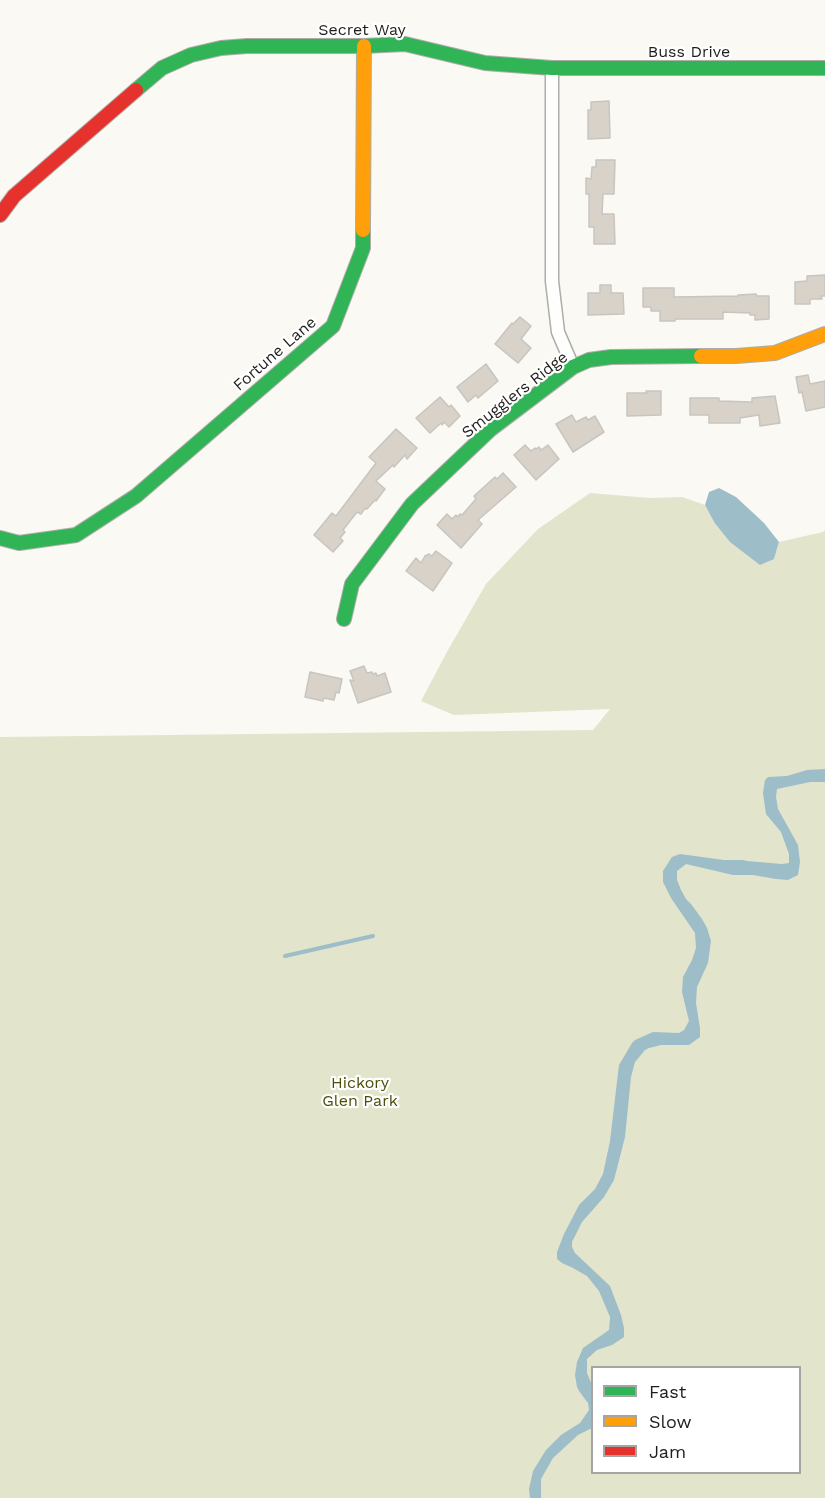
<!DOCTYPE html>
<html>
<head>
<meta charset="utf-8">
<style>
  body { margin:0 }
  #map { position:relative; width:825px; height:1498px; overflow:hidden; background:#fbf9f4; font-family:"Work Sans",sans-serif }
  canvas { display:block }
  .legend { position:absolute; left:591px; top:1366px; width:210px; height:108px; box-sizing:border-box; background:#fff; border:2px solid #a5a5a4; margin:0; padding:8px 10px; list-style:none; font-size:18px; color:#1f1e1b }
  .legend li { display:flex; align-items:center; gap:12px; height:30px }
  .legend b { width:30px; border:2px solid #a5a5a4 }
</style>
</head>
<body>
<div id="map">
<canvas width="825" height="1498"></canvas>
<ul class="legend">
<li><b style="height:8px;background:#30b455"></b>Fast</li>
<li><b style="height:8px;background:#ff9f0a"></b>Slow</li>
<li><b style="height:8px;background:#e5322d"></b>Jam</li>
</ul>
</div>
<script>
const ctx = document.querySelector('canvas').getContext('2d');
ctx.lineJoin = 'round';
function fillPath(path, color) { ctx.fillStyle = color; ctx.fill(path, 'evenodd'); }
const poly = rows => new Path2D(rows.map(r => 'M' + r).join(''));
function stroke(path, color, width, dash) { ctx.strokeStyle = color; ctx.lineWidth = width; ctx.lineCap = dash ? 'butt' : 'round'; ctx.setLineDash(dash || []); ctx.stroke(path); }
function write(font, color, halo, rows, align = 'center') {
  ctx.font = font + ' "Work Sans",sans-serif'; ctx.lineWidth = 4.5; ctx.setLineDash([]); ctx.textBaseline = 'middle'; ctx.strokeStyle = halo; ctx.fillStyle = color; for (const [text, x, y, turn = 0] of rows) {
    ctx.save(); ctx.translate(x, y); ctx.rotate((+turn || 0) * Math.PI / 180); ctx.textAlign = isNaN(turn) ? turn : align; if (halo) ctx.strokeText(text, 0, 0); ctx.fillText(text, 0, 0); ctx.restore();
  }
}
const green = poly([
  [590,493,650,498,682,497,705,505,714,522,774,559,779,542,823,532,825,530,825,1498,0,1498,0,737,593,730,610,709,454,715,421,701,448,650,486,584,538,529],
  [592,1368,800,1368,800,1472,592,1472]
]);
const water = poly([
  [719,488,736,497,764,523,779,542,774,559,760,565,730,542,714,522,705,505,709,492],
  [825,769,825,782,810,782,777,789,776,797,778,809,798,845,800,862,798,875,788,880,776,879,753,875,733,875,686,864,677,871,677,880,681,890,686,899,691,904,702,919,707,928,711,941,708,963,697,987,696,1003,700,1028,700,1037,689,1045,661,1045,649,1048,645,1050,635,1062,631,1077,625,1137,614,1180,604,1197,582,1222,572,1242,572,1247,575,1253,610,1286,621,1315,624,1328,624,1337,612,1345,597,1350,587,1359,587,1373,592,1385,592,1428,578,1435,553,1458,541,1479,541,1498,530,1498,529,1489,533,1471,546,1450,561,1435,580,1423,589,1410,588,1403,579,1391,577,1387,575,1375,577,1362,583,1348,609,1330,610,1317,599,1291,587,1276,573,1268,562,1263,557,1259,557,1252,564,1234,579,1205,595,1189,603,1174,610,1141,619,1065,632,1043,635,1040,653,1032,679,1033,684,1030,689,1021,682,992,683,977,692,960,696,948,695,933,671,898,663,882,663,871,672,857,680,854,724,860,743,860,747,861,782,864,789,863,789,854,781,832,766,814,763,793,765,780,768,777,787,776,807,770]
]);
const stream = poly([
  [285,956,373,936]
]);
const building = poly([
  [609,101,610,138,588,139,588,110,591,110,591,102,609,101],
  [596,160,615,160,614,194,603,194,602,214,614,214,615,244,594,244,594,227,589,227,589,194,586,194,586,178,591,179,592,167,596,167,596,160],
  [825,275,825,296,821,296,822,299,810,299,810,304,795,304,795,282,807,281,807,276,825,275],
  [600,285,611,285,611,293,623,293,624,314,588,315,588,293,600,293,600,285],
  [643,288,674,288,674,297,738,296,738,295,756,294,757,296,769,296,769,319,755,320,755,315,750,315,750,313,723,312,723,319,675,319,675,321,660,321,660,311,651,311,651,307,643,307,643,288],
  [520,317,531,326,521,339,531,348,518,363,495,344,512,323,513,324,520,317],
  [486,364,498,381,478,398,476,395,468,402,457,387,486,364],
  [808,375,810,384,825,381,825,407,806,411,802,392,799,393,796,377,808,375],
  [646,391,661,391,661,415,627,416,627,393,647,393,646,391],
  [775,396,780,423,760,426,759,415,740,418,740,423,709,423,709,415,690,415,690,398,719,398,719,401,752,402,752,398,775,396],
  [440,397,449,407,451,405,460,416,449,427,444,422,442,425,441,423,430,433,416,418,440,397],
  [572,415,576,422,586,417,588,420,595,416,604,432,573,452,556,424,572,415],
  [396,429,417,448,407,459,405,455,394,467,393,465,376,481,385,489,376,501,375,500,367,509,365,508,361,514,357,512,343,530,345,532,340,538,343,541,333,552,314,535,332,513,336,516,376,463,369,457,396,429],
  [525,445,531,451,535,448,536,449,539,447,541,450,548,445,559,459,536,480,514,455,525,445],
  [503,473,516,487,478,520,482,524,461,548,437,525,447,514,452,519,456,515,458,517,460,514,462,515,476,499,474,496,495,477,497,479,503,473],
  [436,551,452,563,433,591,406,571,416,558,421,563,425,556,429,554,432,556,436,551],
  [364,666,367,673,372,672,373,674,376,673,377,676,385,673,391,692,358,703,350,680,354,681,350,671,364,666],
  [310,672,342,679,339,693,336,692,334,700,324,698,323,701,305,697,310,672]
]);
const street = poly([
  [552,68,552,281,558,332,573,367]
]);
const fast = poly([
  [136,90,162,68,191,55,221,48,247,46,364,46,405,44,485,63,552,68,825,68],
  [0,538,19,543,76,535,136,496,333,326,363,248,363,230],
  [344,619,352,584,412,504,491,429,573,367,589,360,611,357,701,356]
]);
const slow = poly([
  [363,230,364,46],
  [701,356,736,356,775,353,825,334]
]);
const jam = poly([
  [0,215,14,196,136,90]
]);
const streetNames = [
  ["Secret Way",362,30],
  ["Buss Drive",689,52],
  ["Fortune Lane",275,354,-41],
  ["Smugglers Ridge",515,395,-38]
];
const parkNames = [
  ["Hickory",360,1083],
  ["Glen Park",360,1101]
];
fillPath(green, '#e3e4cc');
fillPath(water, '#9dbdc9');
stroke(stream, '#9dbdc9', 4);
fillPath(building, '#d8d2c9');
stroke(building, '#c7c5c1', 1.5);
stroke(street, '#afadaa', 15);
stroke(fast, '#afadaa', 16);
stroke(slow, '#afadaa', 16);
stroke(jam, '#afadaa', 16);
stroke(street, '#fefefd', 12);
stroke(fast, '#30b455', 14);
stroke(slow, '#ff9f0a', 14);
stroke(jam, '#e5322d', 14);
write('16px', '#1f1e1b', '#fff', streetNames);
write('16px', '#4e4e08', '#fff', parkNames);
</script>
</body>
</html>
